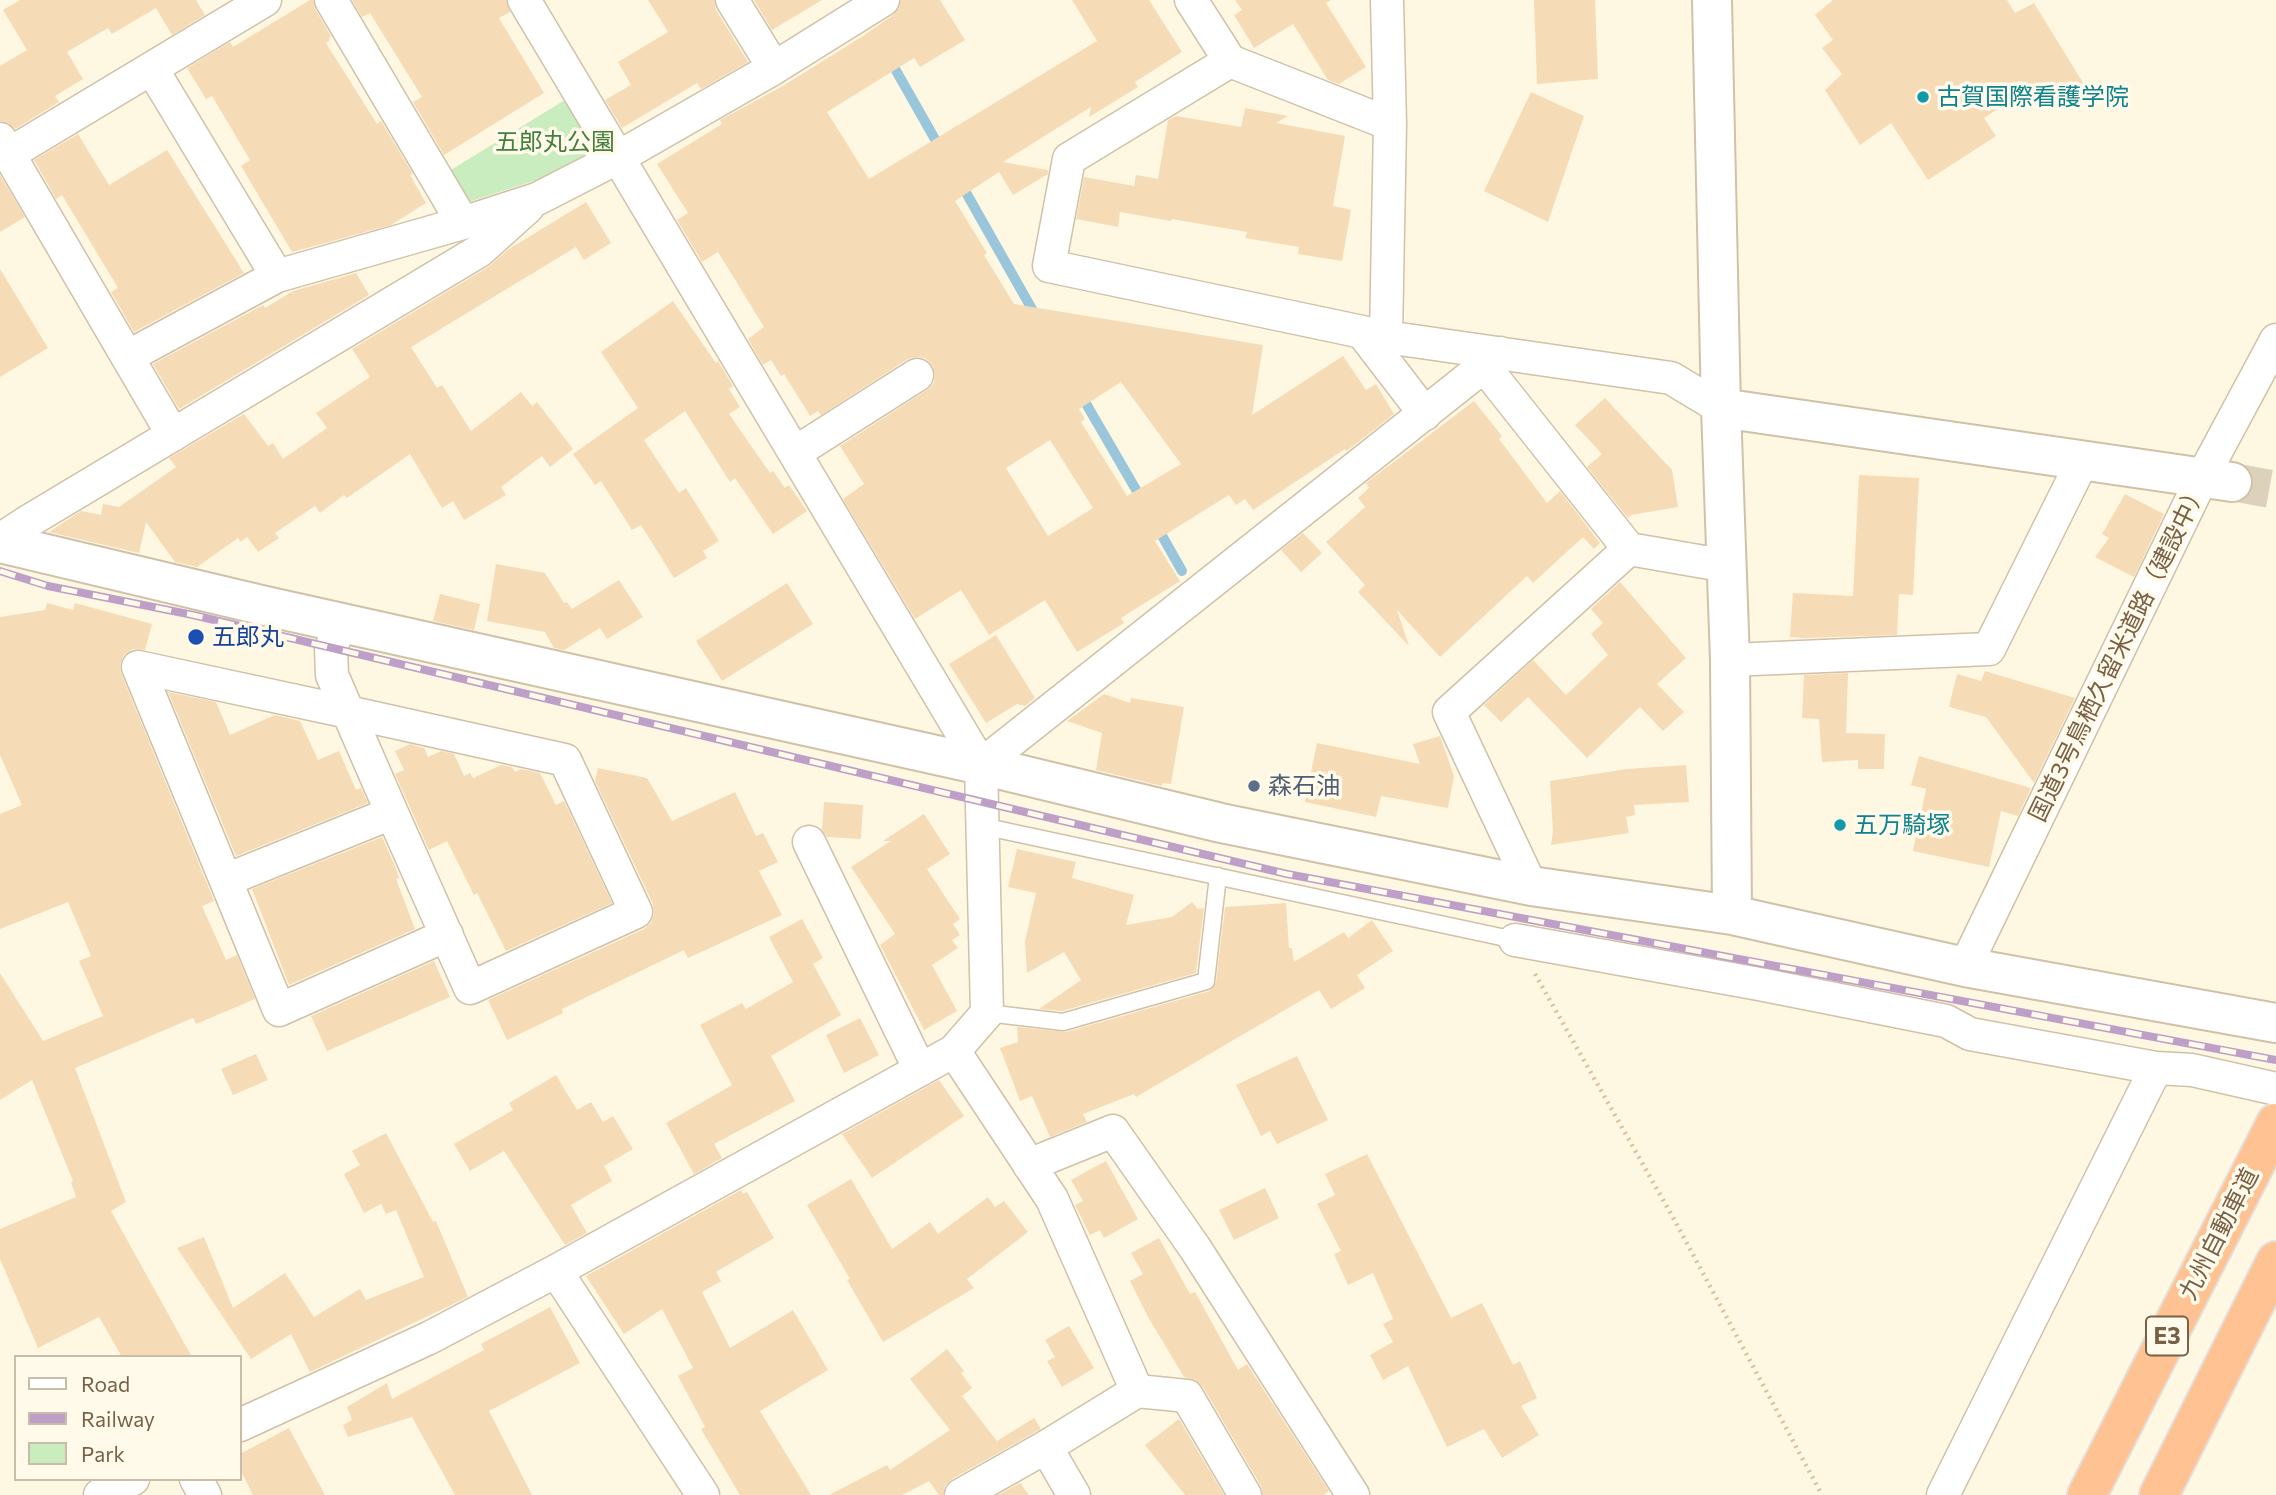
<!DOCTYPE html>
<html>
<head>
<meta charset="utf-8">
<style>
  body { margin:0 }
  #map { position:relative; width:2276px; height:1495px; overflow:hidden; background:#fef8e2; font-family:Commissioner,sans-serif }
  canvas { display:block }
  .legend { position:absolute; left:14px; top:1355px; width:228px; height:126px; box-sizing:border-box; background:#fffaea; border:2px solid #c9bda8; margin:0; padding:9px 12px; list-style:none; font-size:21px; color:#786146 }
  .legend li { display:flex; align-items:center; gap:14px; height:35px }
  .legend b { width:35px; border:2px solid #c9bda8 }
</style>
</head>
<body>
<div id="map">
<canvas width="2276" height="1495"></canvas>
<ul class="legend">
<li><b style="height:9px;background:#fff"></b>Road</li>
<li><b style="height:9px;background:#bd9fc8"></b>Railway</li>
<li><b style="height:19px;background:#c9edbf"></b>Park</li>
</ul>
</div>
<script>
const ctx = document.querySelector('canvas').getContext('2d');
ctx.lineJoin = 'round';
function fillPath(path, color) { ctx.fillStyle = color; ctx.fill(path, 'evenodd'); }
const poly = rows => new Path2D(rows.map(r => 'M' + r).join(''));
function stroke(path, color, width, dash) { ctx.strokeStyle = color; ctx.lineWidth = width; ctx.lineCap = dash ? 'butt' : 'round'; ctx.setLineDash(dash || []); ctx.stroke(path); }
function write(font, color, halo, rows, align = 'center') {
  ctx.font = font + ' Commissioner,"Noto Sans JP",sans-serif'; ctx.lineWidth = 7; ctx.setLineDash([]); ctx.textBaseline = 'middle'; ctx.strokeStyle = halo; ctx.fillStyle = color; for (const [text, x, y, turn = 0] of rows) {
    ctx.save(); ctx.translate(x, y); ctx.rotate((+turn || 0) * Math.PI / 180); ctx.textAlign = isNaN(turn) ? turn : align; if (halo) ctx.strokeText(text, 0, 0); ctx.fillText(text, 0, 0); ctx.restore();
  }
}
const green = poly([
  [568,98,601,151,577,167,459,205,441,176]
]);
const stream = poly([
  [890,60,940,148],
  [960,182,1037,318],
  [1081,395,1142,500],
  [1156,525,1182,571]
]);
const building = poly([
  [20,0,196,0,205,15,172,35,156,8,112,34,108,28,67,52,83,79,55,96,59,102,15,129,8,123,0,121,0,66,27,50,3,10],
  [310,0,313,0,315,9,331,36,329,38,330,40,326,43,377,124,381,121,413,174,410,175,426,203,391,225,292,252,241,166,250,160,212,96,206,99,187,68,230,42,233,47],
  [352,0,506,0,510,12,499,18,544,93,444,155,413,102,422,97,370,13,362,17],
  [648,0,714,0,716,10,748,62,701,89,697,83,622,128,605,100,631,85,618,62,668,32],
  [754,0,822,0,772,30],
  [901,0,940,0,965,40,920,67,914,58,827,112,869,179,1097,41,1072,0,1149,0,1182,52,1135,82,1138,87,1089,117,1091,107,1003,162,1048,170,1048,174,1013,195,999,172,955,201,987,253,984,255,1014,304,1263,345,1252,415,1343,356,1366,390,1376,384,1394,414,1348,450,1346,451,1345,449,1253,510,1245,499,1236,505,1229,495,1155,541,1180,581,1121,618,1124,623,1077,652,1045,600,989,635,961,590,915,619,843,499,864,484,840,446,927,390,934,383,935,375,933,366,925,358,916,357,908,359,821,415,818,411,810,416,784,374,781,376,771,360,763,365,748,339,764,327,718,252,702,262,677,220,688,213,657,164,722,124,720,120,781,87,863,36,893,15,899,8],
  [1121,382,1181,464,1127,496,1081,422,1085,419,1079,409],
  [1050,440,1093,508,1048,536,1006,468],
  [1235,0,1331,0,1326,3,1366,67,1339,84,1328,80,1293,24,1254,48,1234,15,1242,10],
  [1534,0,1595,0,1598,79,1537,84],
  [1833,0,2007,0,2015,13,2034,3,2085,86,2051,104,2034,85,1984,118,1996,136,1928,180,1891,123,1860,145,1825,90,1842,74,1822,48,1833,40,1815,15],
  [1531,92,1584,116,1548,222,1484,191],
  [1245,108,1288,116,1276,123,1345,136,1333,206,1351,210,1342,261,1298,254,1299,247,1245,238,1247,232,1172,219,1171,221,1120,212,1118,227,1076,219,1084,177,1134,186,1136,175,1158,179,1168,120,1176,116,1241,127],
  [78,134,109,185,167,150,244,273,134,332,111,292,118,288,62,195,56,199,34,160],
  [0,175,25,217,0,232],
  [586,202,611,243,584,260,576,247,411,347,437,388,442,385,471,431,521,392,532,406,537,402,573,449,550,467,542,456,501,487,506,495,464,520,453,501,442,508,410,454,347,498,344,495,320,513,315,506,275,533,279,538,258,552,247,537,241,542,238,538,197,567,175,562,146,522,139,553,49,532,81,511,101,515,103,504,119,507,176,467,169,458,244,414,268,446,273,443,283,459,327,428,316,413,370,377,352,349,488,267,509,249],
  [0,269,48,348,0,377],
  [356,273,369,295,179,409,153,364,263,305,265,308,293,291],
  [673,301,716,363,718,361,733,386,729,389,740,407,729,414,770,473,773,471,785,488,789,485,807,511,773,534,735,478,730,482,685,411,644,440,679,493,686,488,719,541,703,551,707,558,674,578,641,525,632,530,601,481,595,485,573,454,638,408,601,352],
  [1605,398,1672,470,1678,507,1631,515,1628,518,1587,467,1602,454,1575,425],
  [1474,401,1502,436,1499,439,1547,503,1560,491,1600,543,1594,549,1583,537,1533,583,1527,576,1440,657,1397,610,1409,646,1358,592,1365,585,1326,542,1365,507,1358,498,1369,488,1366,483],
  [1859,475,1919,478,1913,595,1899,594,1897,635,1805,638,1790,637,1793,593,1853,596],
  [2125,494,2164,514,2134,577,2095,557,2109,538,2102,534],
  [1303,533,1322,553,1301,572,1281,550],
  [496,564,545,573,564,603,567,602,572,609,619,580,643,617,607,639,600,628,564,650,554,648,545,632,487,621],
  [1620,582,1686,658,1657,684,1684,712,1663,731,1640,707,1587,758,1528,697,1501,722,1484,705,1533,660,1566,695,1608,655,1591,634,1603,623,1591,609],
  [787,583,813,624,722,681,696,641],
  [440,594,480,604,474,630,433,621],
  [47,603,73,610,75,603,152,624,145,650,133,649,124,655,120,664,121,673,214,901,202,906,226,960,237,955,255,999,196,1024,193,1018,75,1068,126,1202,111,1211,192,1357,122,1357,99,1317,38,1348,0,1259,0,1229,76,1197,71,1182,73,1181,32,1080,0,1100,0,973,43,1041,103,1016,79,961,91,956,68,902,0,929,0,814,22,805,0,755,0,617,45,610],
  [996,635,1035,698,1025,706,1017,704,986,723,949,664],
  [1985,671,2075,698,2034,783,1986,717,1949,707,1957,674,1981,681],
  [1848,673,1846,733,1885,734,1884,769,1858,769,1858,760,1822,762,1819,719,1802,718,1804,675],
  [168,692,216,702,230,735,275,715,300,721,318,760,339,751,356,790,361,788,368,803,236,856],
  [1104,694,1130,703,1131,698,1184,707,1171,784,1162,783,1162,786,1096,770,1102,733,1067,721],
  [1440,736,1454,776,1448,808,1381,796,1376,817,1305,802,1317,743,1420,764,1413,744],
  [410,744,424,748,428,757,441,751,454,754,464,776,470,773,473,778,501,765,512,767,515,772,521,769,540,773,556,805,564,801,612,903,506,951,477,893,474,895,447,841,429,850,395,774,404,770,395,751],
  [1919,756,2031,788,2018,816,2001,811,1989,867,1913,851,1926,789,1911,785],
  [1686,765,1689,802,1634,805,1635,815,1626,817,1629,833,1551,845,1553,831,1550,781,1627,769],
  [598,768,647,778,672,821,735,792,756,836,763,833,778,862,759,871,782,915,688,958,684,950,562,1009,563,1013,507,1040,488,1000,644,929,651,923,654,914,653,904,595,781],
  [824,802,863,805,861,839,827,837,822,830],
  [924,814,950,854,927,869,960,919,953,924,960,935,952,940,958,948,932,965,957,1011,924,1030,880,945,895,934,851,867,891,841,883,841],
  [382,837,395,866,399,878,396,879,415,929,289,985,252,889],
  [1017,849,1076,862,1072,878,1134,895,1126,925,1172,917,1192,902,1198,909,1204,908,1196,973,1062,1011,1039,1009,1081,980,1064,952,1027,973,1025,941,1036,893,1008,887],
  [1286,903,1289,948,1292,948,1294,962,1344,932,1348,938,1372,920,1393,951,1357,975,1365,988,1331,1009,1319,990,1136,1097,1134,1094,1083,1114,1087,1122,1050,1137,1032,1096,1020,1101,1000,1048,1018,1042,1017,1027,1066,1032,1210,991,1216,982,1225,907],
  [802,919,823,958,813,964,841,1015,771,1056,795,1101,714,1144,722,1158,694,1174,666,1123,732,1085,700,1025,742,1003,746,1009,793,982,769,937],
  [434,961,450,997,327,1051,311,1016],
  [860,1018,879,1055,844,1073,826,1035],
  [256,1054,268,1080,233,1095,221,1069],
  [1297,1056,1328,1120,1277,1144,1270,1131,1261,1136,1236,1085],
  [556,1075,577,1110,591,1102,603,1122,613,1116,633,1149,604,1166,612,1181,571,1205,587,1233,565,1245,504,1151,470,1171,454,1144,513,1110,509,1103],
  [939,1080,964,1116,872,1178,842,1134],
  [386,1133,433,1222,436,1221,468,1297,310,1372,291,1334,251,1359,177,1248,204,1237,233,1308,285,1273,314,1317,360,1289,366,1300,424,1277,396,1210,386,1214,381,1204,364,1213,344,1174,360,1165,352,1151],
  [1367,1154,1451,1318,1482,1303,1513,1365,1520,1361,1537,1398,1521,1406,1539,1435,1502,1458,1484,1429,1447,1447,1408,1366,1383,1380,1370,1355,1393,1342,1383,1324,1393,1319,1373,1273,1348,1285,1334,1254,1341,1251,1317,1204,1335,1195,1325,1174],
  [1106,1161,1138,1219,1104,1238,1100,1230,1090,1235,1075,1205,1083,1201,1071,1180],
  [851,1179,892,1249,930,1222,938,1234,988,1197,995,1207,1004,1201,1028,1232,967,1279,974,1288,883,1342,847,1280,850,1279,807,1205],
  [1265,1188,1279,1218,1234,1240,1219,1210],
  [741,1190,743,1194,747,1192,774,1238,716,1272,721,1281,702,1292,730,1348,793,1310,828,1370,760,1411,811,1495,740,1495,701,1429,705,1427,678,1376,693,1368,662,1309,624,1334,586,1276],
  [1159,1238,1190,1294,1195,1292,1238,1370,1247,1364,1329,1491,1323,1495,1263,1495,1261,1486,1203,1387,1196,1380,1184,1377,1148,1317,1130,1281,1143,1274,1131,1253],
  [550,1307,580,1363,489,1411,532,1495,455,1495,412,1417,348,1437,343,1425,352,1420,347,1407,387,1383,392,1399,484,1350,481,1344],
  [1069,1326,1094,1368,1062,1387,1047,1361,1055,1357,1045,1340],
  [947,1349,964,1371,961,1373,972,1388,962,1396,997,1441,1034,1418,1041,1429,952,1479,945,1486,943,1495,939,1495,929,1481,902,1495,829,1495,887,1465,890,1470,950,1430,910,1379],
  [1179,1419,1224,1495,1185,1495,1145,1445],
  [289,1428,298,1445,325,1495,253,1495,240,1469,240,1454],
  [1020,1483,1029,1495,998,1495]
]);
const tertiaryTunnel = poly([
  [2232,482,2276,490]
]);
const path = poly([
  [1535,974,1675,1221,1822,1495]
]);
const service = poly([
  [982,826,1515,940],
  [987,1013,1063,1022,1206,981,1218,876]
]);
const minor = poly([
  [331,0,463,223],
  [732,0,774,68],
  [1191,0,1230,61,1390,124],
  [1230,61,1069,159,1049,266,1386,337,1671,378,1721,408],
  [152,69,277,276],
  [0,139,173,435],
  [9,154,265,0],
  [1362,332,1425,414],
  [1386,337,1390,124,1387,0],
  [1500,353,1484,366,1629,549],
  [129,356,277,276,463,223,537,199,619,157,774,68,883,0],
  [796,452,917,375],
  [0,540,29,521,479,251,528,207],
  [341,623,331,648,332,675,348,712,392,813,470,988,636,912,565,760,348,712,138,667,279,1010,447,935],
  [1730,660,1989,649,2083,460],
  [981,765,1484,366],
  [809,842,920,1070],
  [226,880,392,813],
  [1531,886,1449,712,1629,549,1727,566],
  [1515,940,1759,984,1946,1021,1970,1034,2156,1068,2192,1070,2276,1089],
  [1965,967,2203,476,2276,340],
  [954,1051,1052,1199,1137,1391],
  [1029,1165,1113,1131,1195,1248,1353,1495],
  [556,1271,703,1495],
  [240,1425,429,1338,556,1271,954,1051,987,1013,981,765,524,0],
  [1046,1447,1074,1495],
  [196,1479,205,1495],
  [100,1495,133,1479],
  [961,1495,1046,1447,1137,1391,1187,1396,1245,1495],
  [1943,1495,2156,1068]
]);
const tertiary = poly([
  [1712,0,1721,408,1730,660,1732,915],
  [1721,408,2232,482],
  [0,543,261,605,981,765,1221,823,1531,886,1732,915,1965,967,2276,1023]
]);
const motorway = poly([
  [2087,1495,2276,1123],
  [2159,1495,2276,1261]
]);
const rail = poly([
  [0,571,48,586,193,615,1287,874,2276,1060]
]);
const markers = [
  [1923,97,7,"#0f9aa8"],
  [196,637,9,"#1a4fb4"],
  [1254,786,7,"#5c6f8a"],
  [1840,825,7,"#0f9aa8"]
];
const shields = [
  [2167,1336,42]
];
const shieldNames = [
  ["E3",2167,1336]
];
const cultureNames = [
  ["古賀国際看護学院",1937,97],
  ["五万騎塚",1854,825]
];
const parkNames = [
  ["五郎丸公園",555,142]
];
const transitNames = [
  ["五郎丸",212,637]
];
const streetNames = [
  ["国道3号鳥栖久留米道路（建設中）",2118,652,-64],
  ["九州自動車道",2219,1234,-63]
];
const serviceNames = [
  ["森石油",1268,786]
];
fillPath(green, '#c9edbf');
stroke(stream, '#9ac6dc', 10);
fillPath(building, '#f6dbb7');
stroke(tertiaryTunnel, '#dcd2bb', 38, [38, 19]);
stroke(service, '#d0c1a8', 19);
stroke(minor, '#d0c1a8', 35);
stroke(tertiary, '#d0c1a8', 42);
stroke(motorway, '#e4dfda', 42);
stroke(path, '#dbbf9a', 4.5, [2, 5]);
stroke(service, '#fff', 16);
stroke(minor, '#fff', 32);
stroke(tertiary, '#fff', 38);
stroke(motorway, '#fec293', 38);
stroke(rail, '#bd9fc8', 8);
stroke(rail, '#fffaea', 5, [16]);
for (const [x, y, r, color] of markers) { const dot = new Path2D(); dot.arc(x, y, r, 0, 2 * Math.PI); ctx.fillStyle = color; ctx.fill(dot); stroke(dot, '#fffaea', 2.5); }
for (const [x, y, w] of shields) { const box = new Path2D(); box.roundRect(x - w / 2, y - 19.5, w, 39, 5); ctx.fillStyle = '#fffaea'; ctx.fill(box); stroke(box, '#786146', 2); }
write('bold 23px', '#786146', null, shieldNames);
write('24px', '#0d838f', '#fffaea', cultureNames, 'left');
write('24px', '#447f3d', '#fffaea', parkNames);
write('24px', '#164399', '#fffaea', transitNames, 'left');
write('24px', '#786146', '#fffaea', streetNames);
write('24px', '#4e5e75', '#fffaea', serviceNames, 'left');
</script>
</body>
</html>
